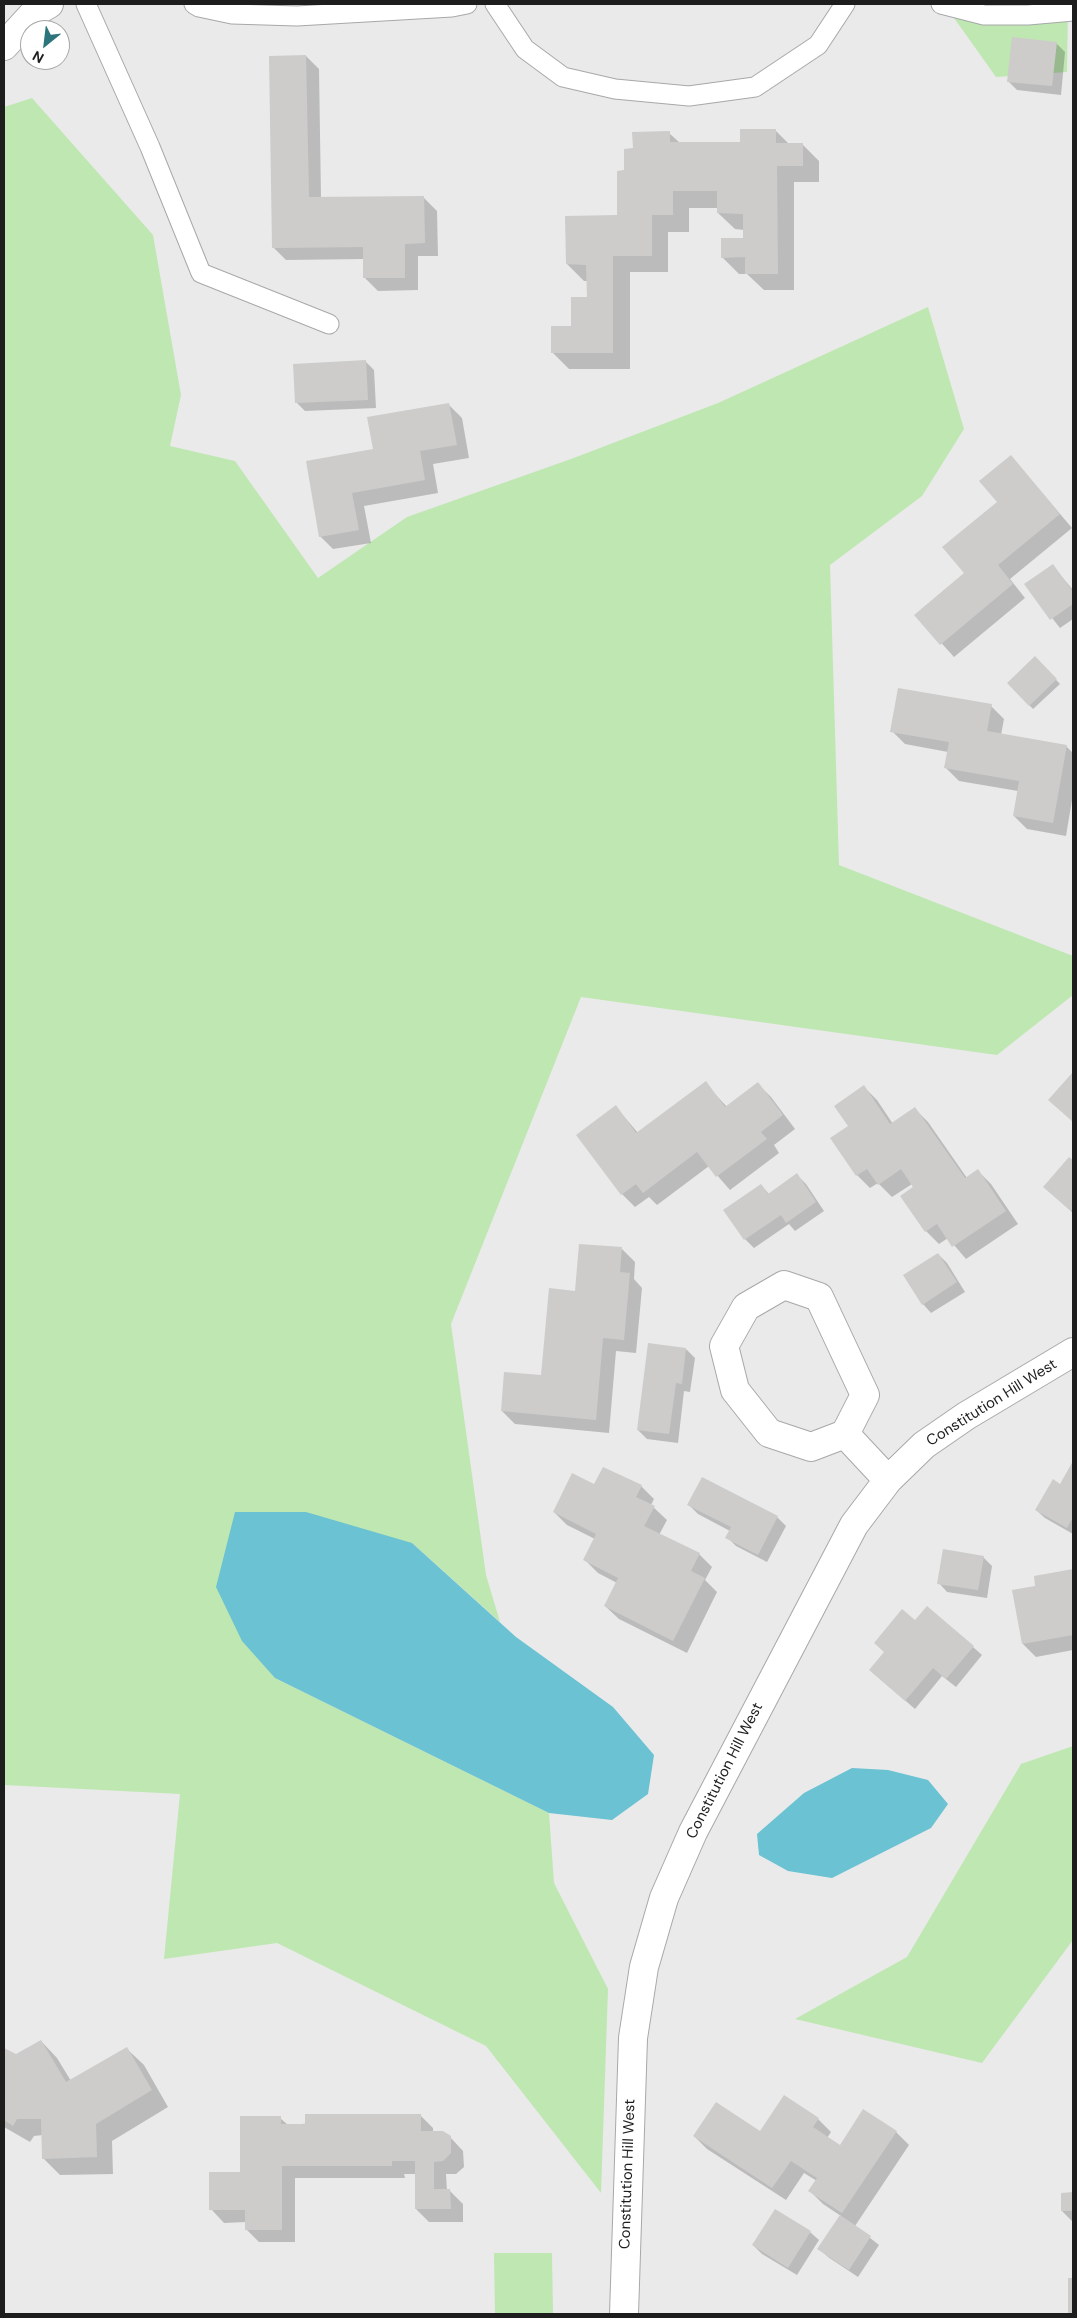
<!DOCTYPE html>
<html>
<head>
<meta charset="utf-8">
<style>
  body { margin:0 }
  #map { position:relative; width:1077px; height:2318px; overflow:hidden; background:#eaeaeb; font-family:"DM Sans",sans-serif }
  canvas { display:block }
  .frame { position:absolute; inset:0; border:5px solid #1d1d1d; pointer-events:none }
  .north { position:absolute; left:20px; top:20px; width:50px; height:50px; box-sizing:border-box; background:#fff; border:1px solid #a5a5a5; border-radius:50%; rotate:209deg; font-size:14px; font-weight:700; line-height:20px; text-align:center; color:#1d1d1d }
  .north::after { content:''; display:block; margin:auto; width:18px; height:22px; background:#2c757d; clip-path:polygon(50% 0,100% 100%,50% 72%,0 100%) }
</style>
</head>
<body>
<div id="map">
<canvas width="1077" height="2318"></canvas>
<div class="frame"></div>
<div class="north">N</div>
</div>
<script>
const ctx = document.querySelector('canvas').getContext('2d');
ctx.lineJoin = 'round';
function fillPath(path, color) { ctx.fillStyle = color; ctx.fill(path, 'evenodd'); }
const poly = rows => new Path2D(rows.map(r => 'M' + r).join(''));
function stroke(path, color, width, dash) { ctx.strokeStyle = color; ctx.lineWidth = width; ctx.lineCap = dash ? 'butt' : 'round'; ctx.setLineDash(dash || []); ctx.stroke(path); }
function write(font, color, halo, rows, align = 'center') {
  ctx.font = font + ' "DM Sans",sans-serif'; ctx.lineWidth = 5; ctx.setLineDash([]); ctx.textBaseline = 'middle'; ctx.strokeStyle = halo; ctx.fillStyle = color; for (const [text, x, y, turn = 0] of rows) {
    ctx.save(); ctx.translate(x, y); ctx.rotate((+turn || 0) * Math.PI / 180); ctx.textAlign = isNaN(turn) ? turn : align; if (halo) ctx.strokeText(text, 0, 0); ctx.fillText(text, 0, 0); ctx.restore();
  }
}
const green = poly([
  [944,4,1068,4,1067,72,996,77],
  [32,98,153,235,181,395,170,446,235,461,318,578,407,517,571,459,718,403,928,307,964,429,922,496,830,565,839,865,1073,956,1073,995,997,1055,581,997,451,1324,486,1575,500,1622,412,1543,275,1678,549,1813,554,1883,608,1989,601,2193,486,2046,277,1943,164,1959,180,1794,4,1785,4,107],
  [1073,1746,1073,1940,982,2063,795,2019,907,1957,1021,1764],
  [494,2253,552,2253,553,2314,495,2314]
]);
const water = poly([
  [235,1512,306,1512,412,1543,516,1637,613,1707,654,1755,648,1794,612,1820,549,1813,275,1678,242,1641,216,1587],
  [852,1768,888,1770,928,1780,948,1804,931,1828,832,1878,788,1871,759,1855,757,1834,804,1793]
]);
const shadow = poly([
  [1056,43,1065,52,1061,95,1017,90,1008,81],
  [306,56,319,69,321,198,424,198,437,211,438,256,418,256,418,290,378,291,364,277,364,259,286,260,273,247],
  [775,130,789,144,802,144,819,161,819,182,794,182,794,290,764,290,747,274,739,274,722,257,744,239,744,230,735,229,718,213,718,208,689,208,689,232,668,232,668,272,630,272,630,369,569,369,552,352,573,328,588,298,588,281,584,281,567,264,618,217,626,172,634,150,669,133,680,143,741,144],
  [365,361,374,370,376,408,305,411,296,402],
  [449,405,462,418,469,458,433,464,438,493,364,506,371,543,333,549,320,536,374,450],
  [1011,456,1072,528,1010,579,1025,598,954,657,916,615,965,573,999,502],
  [1053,566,1073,590,1073,619,1060,628,1026,585],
  [1035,658,1060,684,1033,709,1008,683],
  [991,706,1004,719,1001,735,1066,746,1073,753,1073,794,1066,836,1027,829,1014,816,1018,791,959,781,946,768,948,752,905,744,892,731],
  [705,1083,727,1107,758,1084,771,1097,795,1129,774,1145,779,1153,730,1190,709,1166,657,1205,649,1197,635,1207,622,1194,578,1135,616,1107,638,1133],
  [864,1087,877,1100,893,1124,915,1109,928,1122,967,1178,978,1171,991,1184,1018,1224,966,1259,948,1238,939,1244,926,1231,912,1184,892,1197,878,1183,870,1188,857,1175,849,1126],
  [1070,1159,1073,1162,1073,1213,1054,1196],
  [797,1175,806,1184,824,1211,795,1231,789,1224,754,1248,745,1239,761,1185,769,1194],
  [622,1249,635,1262,634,1279,642,1288,636,1353,616,1351,609,1433,515,1424,502,1411,542,1377,576,1292],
  [938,1254,947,1263,965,1292,931,1313,923,1304],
  [686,1349,695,1358,690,1392,684,1391,678,1443,647,1439,638,1430],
  [1073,1464,1073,1534,1045,1518,1036,1510,1061,1485],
  [595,1486,641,1486,654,1499,651,1505,667,1520,659,1535,699,1554,712,1567,705,1580,717,1592,687,1653,619,1619,605,1606,617,1583,598,1573,585,1560,595,1539,567,1525,554,1512],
  [689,1505,777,1517,786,1526,767,1562,736,1546,727,1537,730,1531,698,1514],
  [983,1557,992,1566,987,1598,947,1592,939,1583],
  [1073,1570,1073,1650,1036,1657,1023,1644,1013,1591,1037,1587,1035,1577],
  [915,1621,973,1647,982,1655,956,1687,942,1676,915,1709,870,1670],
  [41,2041,57,2058,71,2081,127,2049,144,2065,168,2107,112,2141,113,2174,60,2175,43,2158,43,2135,34,2136,30,2142,4,2127,4,2049,16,2056],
  [420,2115,433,2128,433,2132,450,2137,463,2151,464,2167,456,2174,446,2174,447,2191,450,2191,463,2204,463,2222,429,2222,416,2209,416,2174,404,2174,405,2178,295,2178,295,2242,259,2242,246,2229,246,2222,224,2223,211,2209,241,2173,280,2118,288,2125],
  [818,2119,831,2132,827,2138,840,2147,896,2132,909,2145,855,2226,879,2245,858,2277,828,2257,819,2249,841,2216,823,2204,810,2191,817,2181,804,2173,786,2200,707,2149,694,2136,761,2133],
  [1062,2194,1073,2194,1073,2269,1073,2222,1062,2211],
  [810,2232,819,2240,797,2275,762,2254,753,2245]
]);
const building = poly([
  [1012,37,1057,42,1052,86,1007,82],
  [306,55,309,197,424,196,425,243,405,244,405,278,363,278,363,247,272,248,269,56],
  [740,129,776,129,776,143,803,143,803,166,777,166,778,274,745,274,745,257,721,258,721,238,743,238,743,214,717,213,717,191,673,191,673,215,652,215,652,256,613,256,613,353,551,353,551,326,571,326,571,297,587,297,586,265,566,264,565,216,617,215,617,171,624,170,624,149,633,148,632,132,670,131,670,142,740,142],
  [366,360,368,400,295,403,293,364],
  [449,403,457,445,420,451,425,480,352,493,359,530,319,537,306,461,373,449,367,417],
  [1011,455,1060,514,998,565,1013,584,940,645,914,615,964,573,942,547,997,502,979,481],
  [1053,564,1073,592,1073,604,1050,620,1024,584],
  [1035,656,1057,679,1029,706,1007,683],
  [898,688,992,704,987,731,1067,745,1053,823,1013,816,1019,781,944,768,949,742,890,732],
  [1073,1072,1073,1122,1048,1100],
  [706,1081,725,1107,758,1082,783,1115,761,1132,767,1139,716,1177,697,1152,643,1193,636,1184,621,1195,576,1135,616,1105,636,1133],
  [864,1085,890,1124,915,1107,965,1178,978,1169,1006,1211,952,1247,937,1224,925,1232,900,1196,913,1187,901,1169,878,1185,867,1169,856,1176,830,1138,848,1126,834,1106],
  [1069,1157,1073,1160,1073,1208,1071,1211,1043,1187],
  [797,1173,816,1202,786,1223,781,1215,744,1240,723,1210,761,1184,768,1194],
  [579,1244,622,1247,620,1272,630,1273,624,1340,603,1338,596,1420,501,1411,504,1372,541,1375,549,1288,575,1291],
  [938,1253,957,1282,922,1305,903,1275],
  [648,1343,686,1348,682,1384,676,1383,669,1434,637,1430],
  [1073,1461,1073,1517,1067,1528,1035,1510,1053,1479,1060,1484],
  [603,1467,642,1485,636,1497,655,1506,644,1526,700,1553,691,1571,705,1578,673,1641,604,1606,618,1578,583,1560,596,1534,553,1512,572,1473,594,1484],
  [702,1477,778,1516,758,1555,725,1538,731,1527,687,1505],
  [943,1549,984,1556,978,1590,937,1584],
  [1073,1569,1073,1635,1022,1644,1012,1590,1035,1586,1034,1576],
  [927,1606,974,1646,946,1679,933,1668,905,1701,869,1670,884,1652,874,1643,902,1609,915,1620],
  [41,2040,66,2082,127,2047,152,2090,96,2124,97,2157,42,2159,41,2119,17,2119,13,2126,4,2120,4,2048,16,2054],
  [784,2095,819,2118,813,2127,840,2145,863,2109,897,2131,842,2213,808,2191,817,2178,791,2161,772,2188,693,2136,716,2102,760,2131],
  [305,2114,421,2114,421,2131,443,2131,451,2136,451,2153,443,2161,434,2162,434,2189,450,2189,451,2209,415,2209,415,2161,392,2161,392,2166,282,2166,282,2230,245,2230,245,2210,209,2210,209,2172,240,2172,240,2116,281,2116,281,2124,305,2124],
  [1073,2192,1073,2211,1061,2211,1061,2193],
  [775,2209,811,2231,788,2268,752,2245],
  [840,2215,871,2236,849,2270,817,2249],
  [1068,2278,1073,2278,1073,2314,1068,2314]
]);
const lane = poly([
  [86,4,150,147,201,273,329,324],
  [194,4,199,7,232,14,297,16,452,7,467,4],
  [495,4,525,49,563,77,615,89,689,96,755,87,818,45,845,4],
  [941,4,984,15,1028,15,1073,11]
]);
const street = poly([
  [4,46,35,12,49,4],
  [845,1434,865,1395,819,1297,784,1285,746,1307,724,1346,735,1390,769,1433,811,1447,845,1434,888,1480],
  [624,2314,633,2038,644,1967,664,1898,693,1832,854,1525,888,1480,924,1445,966,1416,1073,1352]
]);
const streetNames = [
  ["Constitution Hill West",992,1403,-32],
  ["Constitution Hill West",725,1771,-63],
  ["Constitution Hill West",628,2174,-88]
];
fillPath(green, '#bfe7b1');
fillPath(water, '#6ac2d3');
fillPath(shadow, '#0003');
fillPath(building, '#cdcccb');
stroke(lane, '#a7a8a9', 21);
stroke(street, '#a7a8a9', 30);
stroke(lane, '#fff', 19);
stroke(street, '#fff', 28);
write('15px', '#1d1d1d', '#fff', streetNames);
</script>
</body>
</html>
